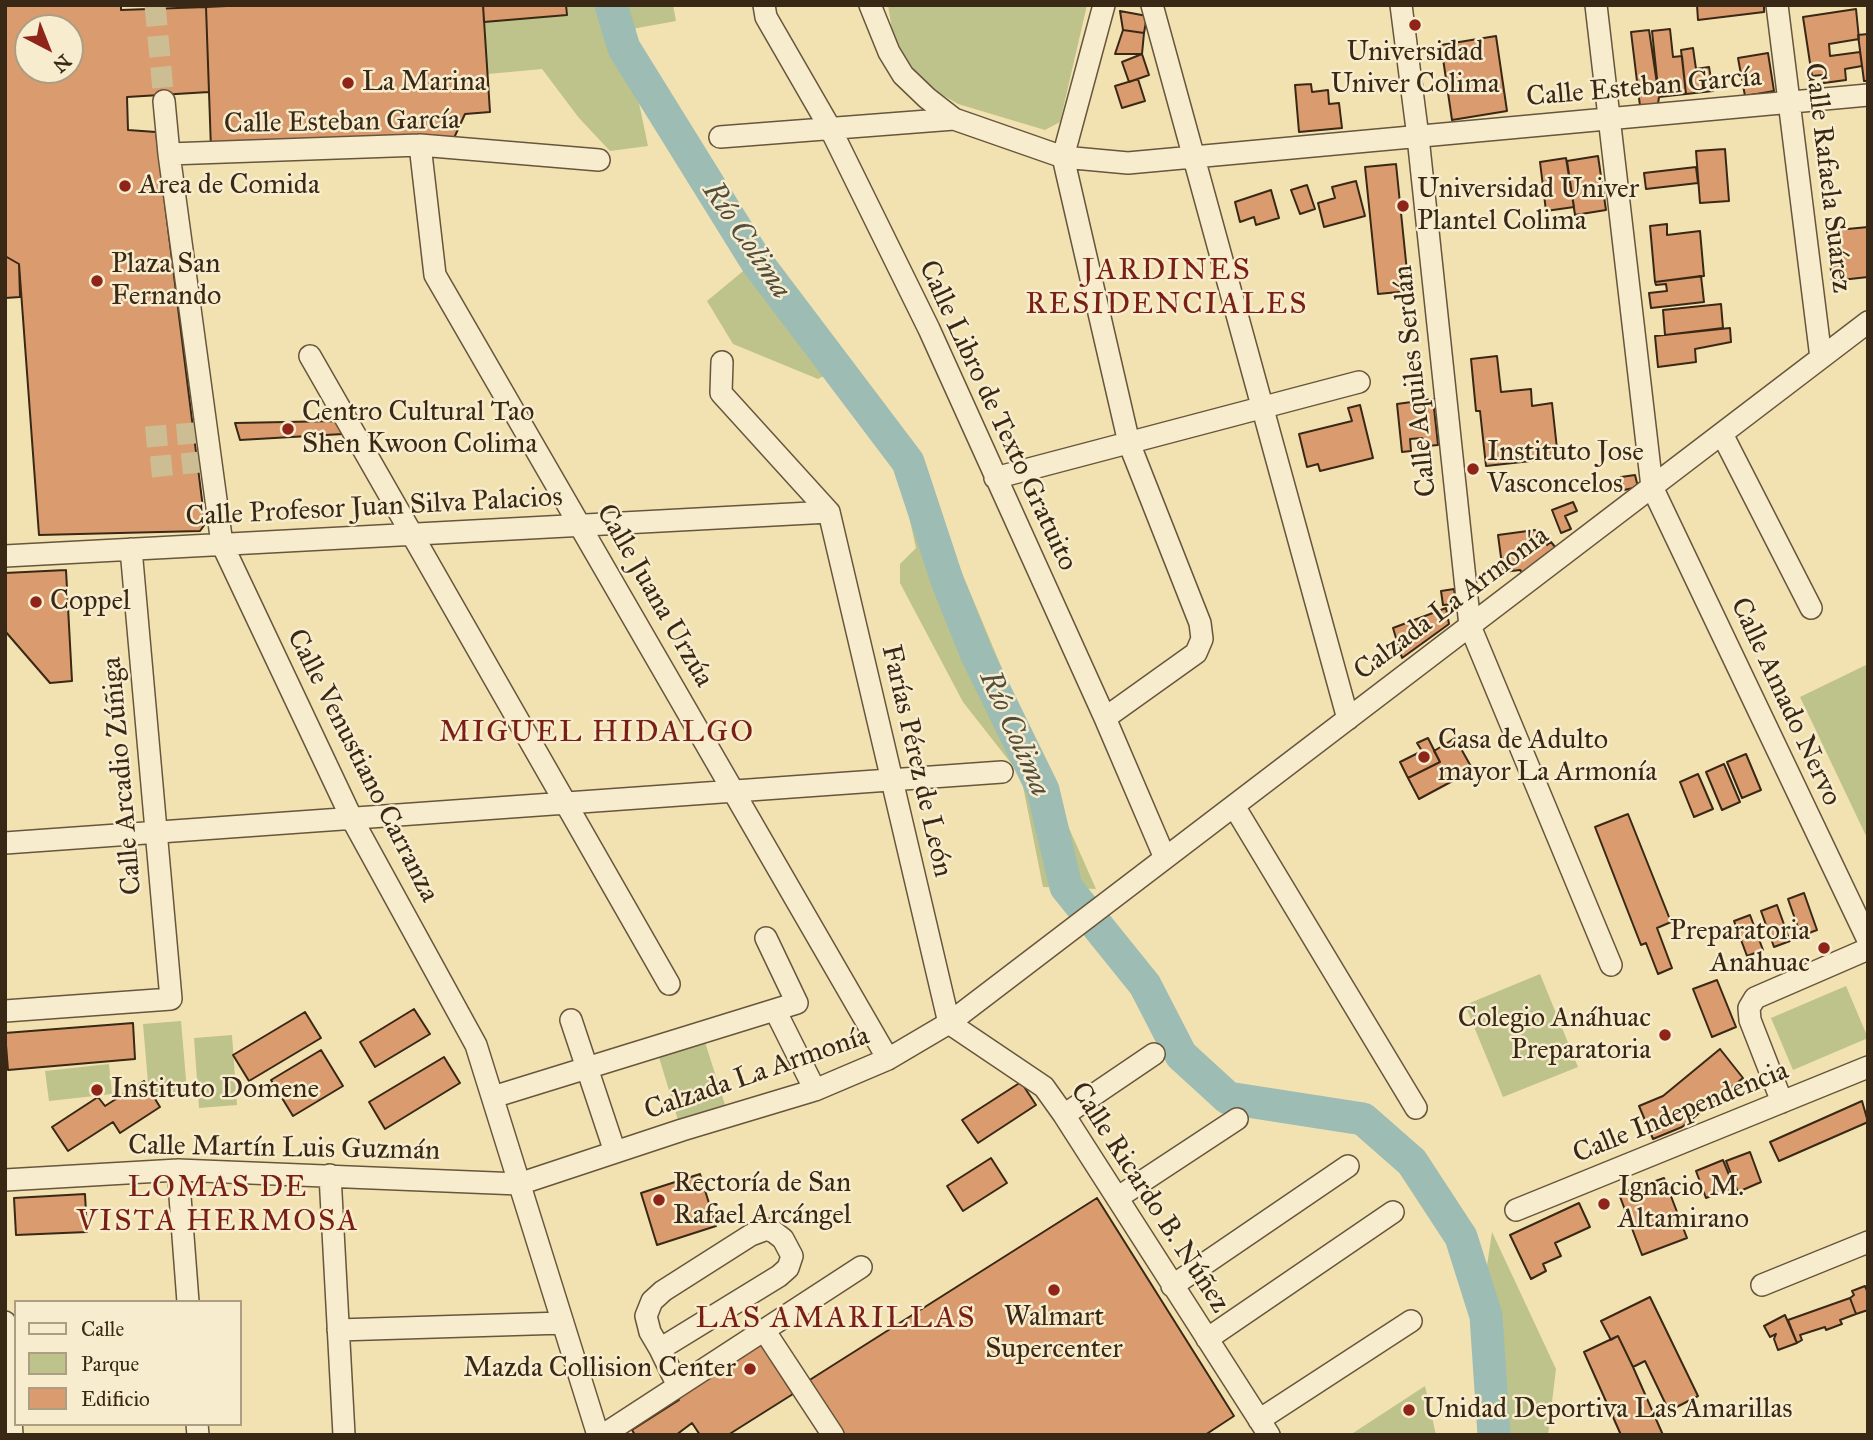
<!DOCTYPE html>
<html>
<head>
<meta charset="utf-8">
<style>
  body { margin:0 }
  #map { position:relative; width:1873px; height:1440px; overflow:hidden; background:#f2e2b2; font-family:"IM FELL Great Primer",serif }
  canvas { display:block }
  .frame { position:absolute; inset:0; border:7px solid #392815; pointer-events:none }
  .legend { position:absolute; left:14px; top:1300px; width:228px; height:126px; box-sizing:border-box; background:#f7eccd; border:2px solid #ab9e83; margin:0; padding:9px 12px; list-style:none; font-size:21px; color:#392815 }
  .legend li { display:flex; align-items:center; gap:14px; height:35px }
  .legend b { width:35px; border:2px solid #ab9e83 }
  .north { position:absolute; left:14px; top:14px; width:70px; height:70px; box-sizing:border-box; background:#f7eccd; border:2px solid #ab9e83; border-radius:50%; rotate:138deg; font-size:19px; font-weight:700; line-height:28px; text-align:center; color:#392815 }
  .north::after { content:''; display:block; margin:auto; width:24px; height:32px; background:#8f2418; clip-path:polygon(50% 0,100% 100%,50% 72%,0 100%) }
</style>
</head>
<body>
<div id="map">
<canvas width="1873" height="1440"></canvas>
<div class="frame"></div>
<ul class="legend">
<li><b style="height:9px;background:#f7eccd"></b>Calle</li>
<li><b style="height:19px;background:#bdc38a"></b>Parque</li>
<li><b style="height:19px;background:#da9c6f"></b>Edificio</li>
</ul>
<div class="north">N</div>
</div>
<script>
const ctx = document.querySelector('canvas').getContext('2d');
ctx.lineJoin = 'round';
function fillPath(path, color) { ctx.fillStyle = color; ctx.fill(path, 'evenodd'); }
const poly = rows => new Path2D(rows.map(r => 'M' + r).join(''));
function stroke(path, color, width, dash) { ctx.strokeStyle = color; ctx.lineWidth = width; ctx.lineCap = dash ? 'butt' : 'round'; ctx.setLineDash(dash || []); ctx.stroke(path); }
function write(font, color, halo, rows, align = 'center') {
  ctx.font = font + ' "IM FELL Great Primer",serif'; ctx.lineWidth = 5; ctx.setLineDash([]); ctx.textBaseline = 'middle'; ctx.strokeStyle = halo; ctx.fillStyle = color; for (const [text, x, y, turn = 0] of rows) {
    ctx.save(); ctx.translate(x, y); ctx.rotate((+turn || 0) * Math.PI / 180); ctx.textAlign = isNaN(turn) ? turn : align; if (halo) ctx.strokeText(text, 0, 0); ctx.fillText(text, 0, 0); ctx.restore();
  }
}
const green = poly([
  [566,5,673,5,676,21,610,33,639,103,648,146,610,151,579,118,542,69,488,74,484,22,567,15],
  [888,5,1087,5,1060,122,1045,130,958,104,919,81,905,61,892,30],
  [760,257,773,259,851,362,818,379,733,344,707,301],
  [924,482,1061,810,1096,889,1043,887,1021,776,963,702,900,583,900,564,916,548,905,498],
  [1868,664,1868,840,1800,697],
  [1540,974,1578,1067,1503,1097,1465,1005],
  [1846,986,1868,1038,1793,1070,1771,1018],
  [181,1021,187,1091,149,1094,143,1024],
  [232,1035,237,1105,199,1108,194,1038],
  [704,1039,725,1105,678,1120,658,1054],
  [109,1064,112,1094,49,1101,45,1071],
  [1492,1232,1556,1369,1548,1435,1481,1435,1477,1334],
  [1425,1386,1436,1435,1350,1435]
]);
const river = poly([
  [611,5,624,48,756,261,908,462,948,583,977,655,1043,790,1066,887,1145,985,1181,1055,1228,1098,1363,1119,1412,1162,1461,1237,1486,1316,1494,1435]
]);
const building = poly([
  [5,5,121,5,121,10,206,7,209,92,127,97,128,130,156,132,205,524,200,531,39,535,19,264,5,256,5,5],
  [28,28,70,28,70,70,28,70,28,28],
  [248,5,483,5,490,112,465,114,454,138,211,149,206,7,248,5],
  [483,5,566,5,567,15,484,22,483,5],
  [1697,5,1764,5,1764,12,1698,20,1697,5],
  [1856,9,1859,39,1829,44,1830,56,1860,52,1862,66,1845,69,1846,80,1824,83,1822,75,1812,76,1803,17,1856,9],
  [1120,11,1147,16,1144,33,1123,30,1120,11],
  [1670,29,1673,57,1682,56,1686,94,1659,97,1652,31,1670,29],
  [1123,30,1144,33,1142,54,1115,54,1123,30],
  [1649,30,1659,97,1658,104,1640,106,1631,32,1649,30],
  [1868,34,1868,81,1864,81,1858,35,1868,34],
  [1496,36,1507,111,1452,120,1441,45,1496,36],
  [1693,48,1696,69,1709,67,1713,91,1686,94,1681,50,1693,48],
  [1768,53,1774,91,1745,96,1738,58,1768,53],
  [1142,54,1149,75,1129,82,1122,62,1142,54],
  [1138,79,1145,101,1122,108,1115,86,1138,79],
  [1311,84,1312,92,1328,90,1329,104,1339,103,1342,128,1299,132,1295,85,1311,84],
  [1725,149,1729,201,1700,203,1696,151,1725,149],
  [1598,156,1606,210,1575,215,1567,161,1598,156],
  [1566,158,1574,207,1546,211,1540,162,1566,158],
  [1396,164,1409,291,1378,294,1365,167,1396,164],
  [1696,167,1698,183,1646,189,1644,173,1696,167],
  [1356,181,1365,216,1324,227,1318,203,1335,198,1332,187,1356,181],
  [1307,185,1315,209,1300,214,1291,190,1307,185],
  [1271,190,1279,218,1256,225,1254,217,1240,222,1235,202,1271,190],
  [1667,224,1667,235,1700,231,1704,276,1655,282,1650,226,1667,224],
  [1868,227,1868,277,1832,281,1827,231,1868,227],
  [5,256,19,264,20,297,5,298,5,256],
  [1701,276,1704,302,1651,308,1649,293,1667,291,1666,284,1656,285,1655,282,1701,276],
  [1721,304,1723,328,1665,335,1663,310,1721,304],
  [1730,328,1731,342,1695,349,1696,362,1658,367,1655,336,1730,328],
  [1497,356,1501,392,1531,389,1532,406,1552,403,1558,458,1486,466,1480,411,1476,411,1471,359,1497,356],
  [1433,399,1438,445,1427,446,1422,438,1410,439,1411,451,1402,452,1397,404,1433,399],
  [1360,405,1373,458,1320,471,1318,464,1307,467,1299,434,1352,421,1348,408,1360,405],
  [336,421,343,434,240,440,235,423,336,421],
  [1635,475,1638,487,1624,490,1621,477,1635,475],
  [1573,502,1577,511,1565,516,1571,529,1561,533,1552,510,1573,502],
  [1535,530,1547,545,1551,542,1560,553,1527,578,1520,570,1503,572,1498,535,1535,530],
  [66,570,72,681,50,683,5,631,5,573,66,570],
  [1454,589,1456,604,1443,605,1441,591,1454,589],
  [1446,608,1449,624,1402,658,1393,628,1446,608],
  [1428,738,1440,762,1408,778,1400,762,1422,751,1417,743,1428,738],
  [1455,738,1473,770,1419,799,1408,778,1440,762,1434,751,1455,738],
  [1746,754,1761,790,1742,798,1727,762,1746,754],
  [1724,764,1740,802,1722,810,1706,772,1724,764],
  [1698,774,1713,809,1694,817,1680,782,1698,774],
  [1628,814,1671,922,1657,928,1672,968,1658,974,1646,943,1641,945,1595,827,1628,814],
  [1804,893,1817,930,1801,936,1788,899,1804,893],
  [1777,905,1790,941,1774,947,1761,911,1777,905],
  [1750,915,1763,950,1747,956,1734,921,1750,915],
  [1717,980,1736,1027,1712,1037,1693,989,1717,980],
  [414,1009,430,1034,375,1067,360,1042,414,1009],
  [305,1012,321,1038,249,1081,233,1055,305,1012],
  [133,1023,135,1059,8,1070,5,1033,133,1023],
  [1720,1049,1743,1078,1682,1127,1653,1139,1639,1106,1663,1096,1720,1049],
  [321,1050,343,1086,293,1116,271,1080,321,1050],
  [444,1057,460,1083,385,1129,369,1102,444,1057],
  [144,1081,160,1107,120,1133,113,1122,68,1151,52,1127,98,1097,105,1106,144,1081],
  [1021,1082,1036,1105,978,1143,962,1120,1021,1082],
  [1862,1101,1868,1122,1779,1161,1770,1142,1862,1101],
  [1750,1152,1761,1182,1738,1192,1726,1161,1750,1152],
  [991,1158,1007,1183,963,1211,947,1186,991,1158],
  [1723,1160,1734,1187,1706,1198,1696,1171,1723,1160],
  [700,1174,716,1226,657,1245,641,1193,700,1174],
  [1664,1178,1687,1238,1642,1255,1619,1194,1664,1178],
  [85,1194,87,1232,16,1235,14,1198,85,1194],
  [1097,1198,1234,1416,1205,1435,842,1435,808,1381,1097,1198],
  [1579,1203,1590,1227,1555,1243,1561,1256,1543,1264,1546,1271,1531,1279,1510,1235,1579,1203],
  [1865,1286,1868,1293,1868,1310,1856,1314,1850,1298,1854,1295,1852,1291,1865,1286],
  [1650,1297,1698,1396,1669,1411,1645,1361,1633,1367,1618,1336,1611,1340,1601,1321,1650,1297],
  [1850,1298,1856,1314,1840,1320,1842,1324,1826,1330,1825,1327,1800,1335,1802,1340,1797,1343,1788,1320,1850,1298],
  [1785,1315,1797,1343,1778,1350,1774,1339,1776,1334,1770,1337,1764,1326,1785,1315],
  [1618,1336,1633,1367,1663,1435,1621,1435,1584,1352,1618,1336],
  [761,1344,793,1394,728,1435,700,1435,692,1423,676,1435,635,1435,632,1430,679,1400,677,1397,761,1344]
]);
const minorTunnel = poly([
  [155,5,164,101],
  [146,437,206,432],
  [151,467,210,461]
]);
const minor = poly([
  [764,5,766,17,830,128,929,329,1105,718,1165,858],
  [870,5,889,52,903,75,927,98,954,119],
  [1104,5,1063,157,1129,443,1200,623,1202,639,1196,653,1105,718],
  [1152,5,1348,719],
  [1401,5,1418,137,1470,626,1611,965],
  [1596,5,1652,487,1868,940],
  [1777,5,1821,358],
  [164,101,169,154,222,544,352,819,476,1045,598,1435],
  [720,137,954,119,1063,157,1128,163,1868,95],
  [420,145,435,275,888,1059],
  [169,154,420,145,599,160],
  [310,356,669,984],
  [722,362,721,393,829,512,949,1023,1044,1087,1064,1115,1269,1435],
  [1722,434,1811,608],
  [995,478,1359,382],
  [5,556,829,512],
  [1234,806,1416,1108],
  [5,843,1002,772],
  [775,1010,815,1090],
  [5,1011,171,999,131,549],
  [571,1020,615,1152],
  [493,1097,797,1003,766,938],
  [1782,1102,1750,1020,1749,1008,1755,998,1868,949],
  [1064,1115,1154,1054],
  [178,1170,188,1302],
  [330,1175,344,1435],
  [5,1180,178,1170,519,1184,682,1130,815,1090,888,1059,949,1023,1868,322],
  [1117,1198,1237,1119],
  [1516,1210,1868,1067],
  [1762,1285,1868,1242],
  [1172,1286,1348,1166],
  [5,1322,12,1435],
  [338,1330,563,1323],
  [764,1330,833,1435],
  [1207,1339,1393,1212],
  [660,1349,650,1332,646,1316,652,1301,663,1291,751,1235,767,1229,774,1232,783,1239,792,1256,788,1268,779,1276,660,1349,678,1386],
  [1259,1420,1411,1321],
  [197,1424,198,1435],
  [603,1435,861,1267]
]);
const markers = [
  [1415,25,7,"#8f2418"],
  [348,83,7,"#8f2418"],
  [125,186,7,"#8f2418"],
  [1403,206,7,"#8f2418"],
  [97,281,7,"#8f2418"],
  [288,429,7,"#8f2418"],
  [1473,469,7,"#8f2418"],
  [36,602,7,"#8f2418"],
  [1424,757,7,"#8f2418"],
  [1824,948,7,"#8f2418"],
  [1665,1035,7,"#8f2418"],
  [97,1090,7,"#8f2418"],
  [659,1200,7,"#8f2418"],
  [1604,1204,7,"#8f2418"],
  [1054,1290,7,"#8f2418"],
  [750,1369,7,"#8f2418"],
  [1409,1410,7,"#8f2418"]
];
const poiNames = [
  ["Universidad",1415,53,"center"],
  ["Univer Colima",1415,85,"center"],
  ["La Marina",362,83],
  ["Area de Comida",139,186],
  ["Universidad Univer",1417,190],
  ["Plantel Colima",1417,222],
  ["Plaza San",111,265],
  ["Fernando",111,297],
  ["Centro Cultural Tao",302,413],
  ["Shen Kwoon Colima",302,445],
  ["Instituto Jose",1487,453],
  ["Vasconcelos",1487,485],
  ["Coppel",50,602],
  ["Casa de Adulto",1438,741],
  ["mayor La Armonía",1438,773],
  ["Preparatoria",1810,932,"right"],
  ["Anahuac",1810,964,"right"],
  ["Colegio Anáhuac",1651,1019,"right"],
  ["Preparatoria",1651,1051,"right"],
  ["Instituto Domene",111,1090],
  ["Rectoría de San",673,1184],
  ["Rafael Arcángel",673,1216],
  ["Ignacio M.",1618,1188],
  ["Altamirano",1618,1220],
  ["Walmart",1054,1318,"center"],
  ["Supercenter",1054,1350,"center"],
  ["Mazda Collision Center",736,1369,"right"],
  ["Unidad Deportiva Las Amarillas",1423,1410]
];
const streetNames = [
  ["Calle Esteban García",1644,88,-5],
  ["Calle Esteban García",342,123,-1],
  ["Calle Rafaela Suárez",1827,178,83],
  ["Calle Aquiles Serdán",1416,381,-96],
  ["Calle Libro de Texto Gratuito",997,416,65],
  ["Calle Profesor Juan Silva Palacios",374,508,-3],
  ["Calle Juana Urzúa",654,596,60],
  ["Calzada La Armonía",1452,604,-37],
  ["Calle Amado Nervo",1785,702,65],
  ["Farías Pérez de León",916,761,77],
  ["Calle Venustiano Carranza",362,766,63],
  ["Calle Arcadio Zúñiga",123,776,-95],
  ["Calzada La Armonía",757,1074,-19],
  ["Calle Independencia",1681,1113,-22],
  ["Calle Martín Luis Guzmán",284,1149,1],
  ["Calle Ricardo B. Núñez",1149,1198,57]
];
const waterNames = [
  ["Río Colima",746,241,56],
  ["Río Colima",1014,734,66]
];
const neighbourhoodNames = [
  ["JARDINES",1167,272],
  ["RESIDENCIALES",1167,306],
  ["MIGUEL HIDALGO",597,734],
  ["LOMAS DE",218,1189],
  ["VISTA HERMOSA",218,1223],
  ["LAS AMARILLAS",836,1320]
];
fillPath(green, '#bdc38a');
stroke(river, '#9dbcb4', 33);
fillPath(building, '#da9c6f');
stroke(building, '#392815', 2);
stroke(minorTunnel, '#cdbd93', 21, [21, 10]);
stroke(minor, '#67563c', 24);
stroke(minor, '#f7eccd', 21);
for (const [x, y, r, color] of markers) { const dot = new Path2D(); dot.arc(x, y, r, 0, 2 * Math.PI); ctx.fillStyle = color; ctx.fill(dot); stroke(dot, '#f7eccd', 2.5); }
write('28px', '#392815', '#f7eccd', poiNames, 'left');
write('28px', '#392815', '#f7eccd', streetNames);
write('italic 30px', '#524d3d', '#f7eccd', waterNames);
ctx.letterSpacing = '2px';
write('30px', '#7a1f14', '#f7eccd', neighbourhoodNames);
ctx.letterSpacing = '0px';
</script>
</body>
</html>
